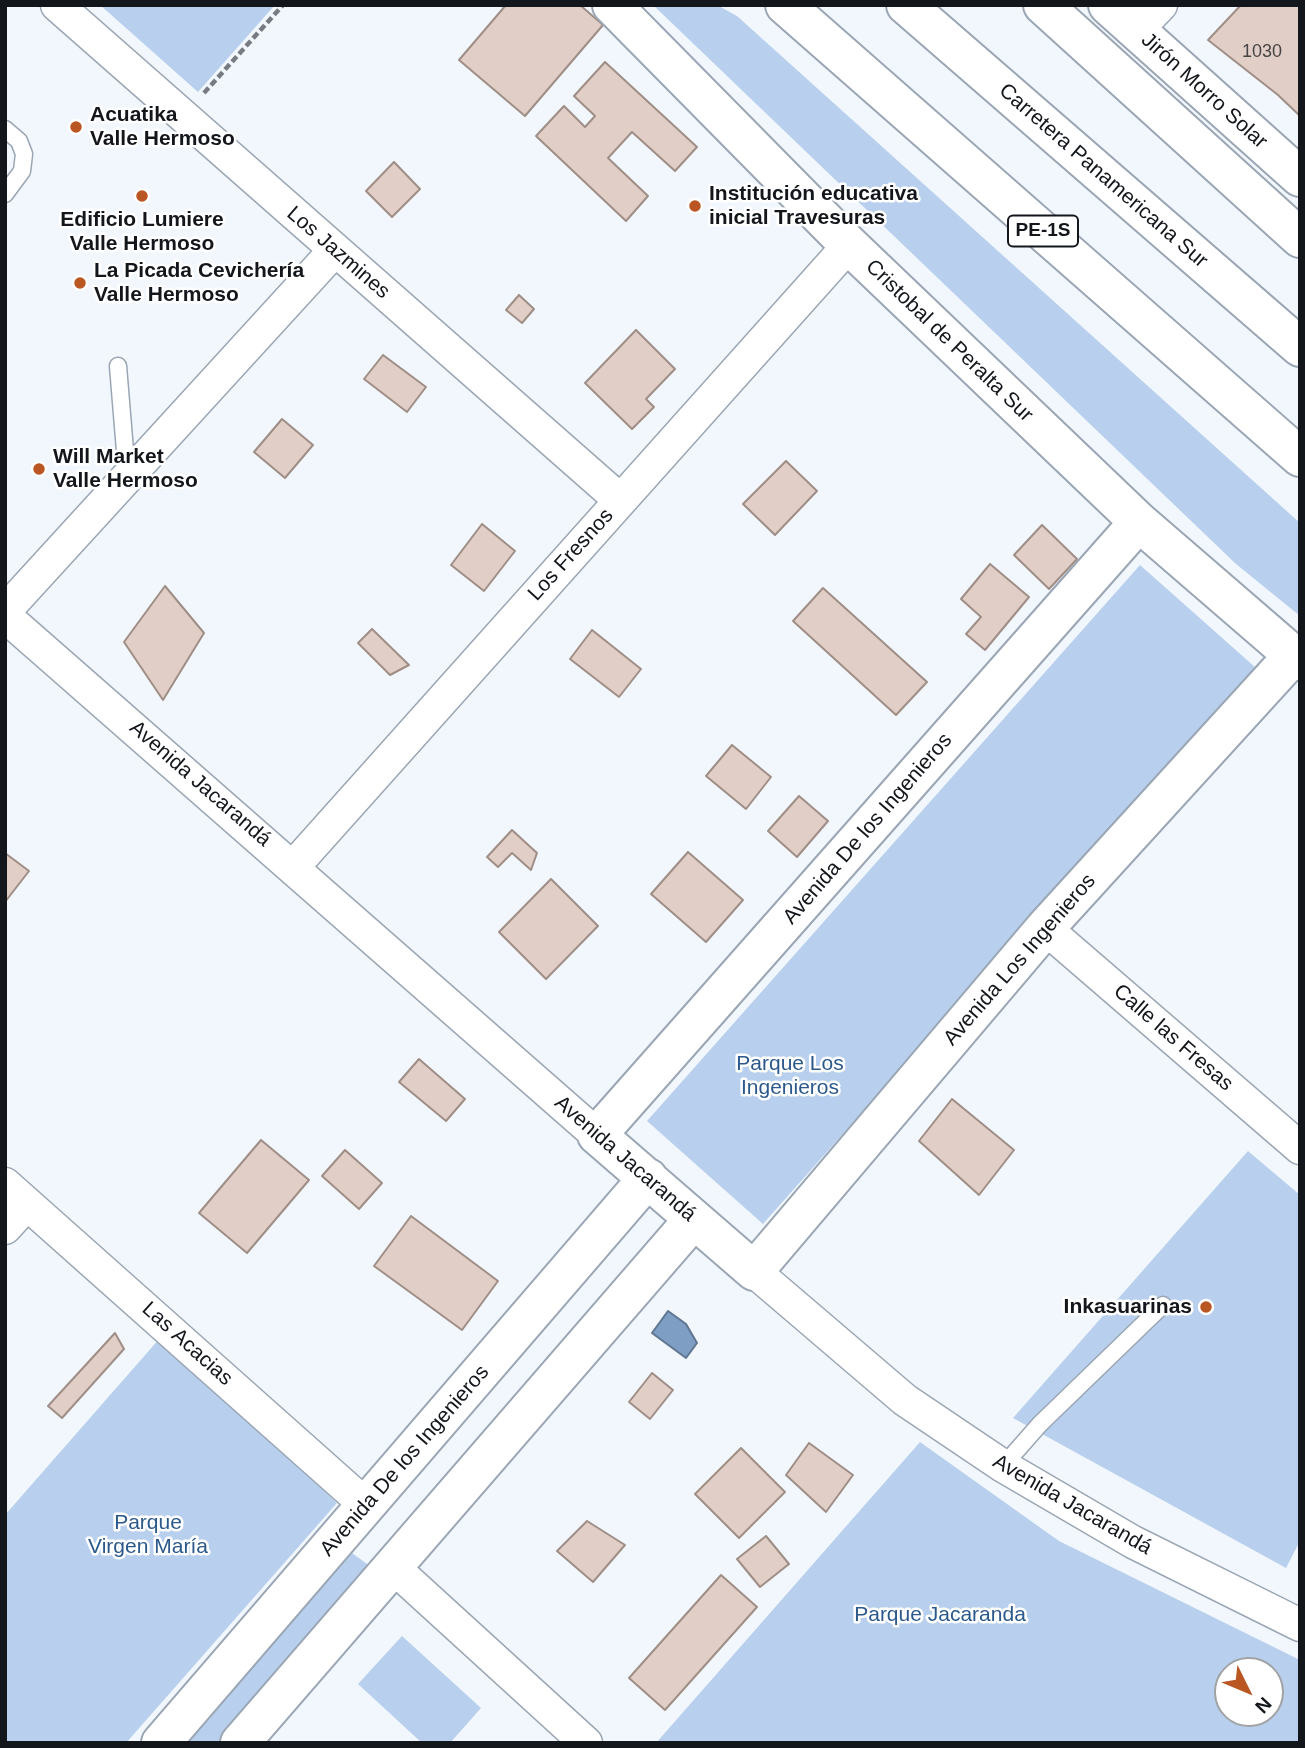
<!DOCTYPE html>
<html>
<head>
<meta charset="utf-8">
<style>
  body { margin:0 }
  #map { position:relative; width:1305px; height:1748px; overflow:hidden; background:#f2f7fe; font-family:Arial,sans-serif }
  canvas { display:block }
  .frame { position:absolute; inset:0; border:7px solid #13171c; pointer-events:none }
  .north { position:absolute; left:1214px; top:1657px; width:70px; height:70px; box-sizing:border-box; background:#fff; border:2px solid #a1a2a4; border-radius:50%; rotate:133deg; font-size:19px; font-weight:700; line-height:28px; text-align:center; color:#13171c }
  .north::after { content:''; display:block; margin:auto; width:24px; height:32px; background:#ba5622; clip-path:polygon(50% 0,100% 100%,50% 72%,0 100%) }
</style>
</head>
<body>
<div id="map">
<canvas width="1305" height="1748"></canvas>
<div class="frame"></div>
<div class="north">N</div>
</div>
<script>
const ctx = document.querySelector('canvas').getContext('2d');
ctx.lineJoin = 'round';
function fillPath(path, color) { ctx.fillStyle = color; ctx.fill(path, 'evenodd'); }
const poly = rows => new Path2D(rows.map(r => 'M' + r).join(''));
function stroke(path, color, width, dash) { ctx.strokeStyle = color; ctx.lineWidth = width; ctx.lineCap = dash ? 'butt' : 'round'; ctx.setLineDash(dash || []); ctx.stroke(path); }
function write(font, color, halo, rows, align = 'center') {
  ctx.font = font + ' Arial,sans-serif'; ctx.lineWidth = 5; ctx.setLineDash([]); ctx.textBaseline = 'middle'; ctx.strokeStyle = halo; ctx.fillStyle = color; for (const [text, x, y, turn = 0] of rows) {
    ctx.save(); ctx.translate(x, y); ctx.rotate((+turn || 0) * Math.PI / 180); ctx.textAlign = isNaN(turn) ? turn : align; if (halo) ctx.strokeText(text, 0, 0); ctx.fillText(text, 0, 0); ctx.restore();
  }
}
const green = poly([
  [100,5,275,5,198,92],
  [653,5,717,5,737,16,1300,523,1300,616,1236,564],
  [1140,565,1256,668,763,1224,647,1121],
  [1248,1151,1300,1195,1300,1541,1286,1568,1013,1418],
  [160,1338,337,1503,126,1743,5,1743,5,1515],
  [920,1442,1059,1541,1298,1659,1300,1743,656,1743],
  [1270,1671,1270,1713,1228,1713,1228,1671],
  [352,1553,374,1569,222,1743,186,1743],
  [402,1636,481,1708,450,1743,422,1743,358,1684]
]);
const water = poly([
  [668,1311,686,1324,697,1343,686,1358,652,1333,668,1311]
]);
const building = poly([
  [506,5,580,5,603,25,525,116,459,60,506,5],
  [1241,5,1300,5,1300,116,1278,95,1208,40,1241,5],
  [605,62,697,147,675,171,632,132,608,158,648,196,626,221,536,136,564,106,585,127,595,116,574,96,605,62],
  [394,162,420,189,392,217,366,191,394,162],
  [519,295,534,309,522,323,506,310,519,295],
  [636,330,675,369,646,399,654,407,632,429,585,383,636,330],
  [383,355,426,387,407,412,364,379,383,355],
  [282,419,313,445,285,478,254,452,282,419],
  [786,461,817,491,775,535,743,504,786,461],
  [482,524,515,551,484,591,451,565,482,524],
  [1042,525,1077,559,1049,589,1014,555,1042,525],
  [990,564,1029,597,985,650,966,634,981,617,961,599,990,564],
  [165,586,204,633,163,700,124,642,165,586],
  [823,588,927,682,896,715,793,621,823,588],
  [372,629,409,665,390,675,358,643,372,629],
  [592,630,641,669,619,697,570,659,592,630],
  [732,745,771,777,746,809,706,776,732,745],
  [799,796,828,821,797,857,768,831,799,796],
  [512,830,537,853,531,870,512,853,498,867,487,857,512,830],
  [688,852,743,900,706,942,651,894,688,852],
  [5,853,29,871,5,902,5,853],
  [551,879,598,926,546,979,499,932,551,879],
  [419,1059,465,1099,446,1121,399,1082,419,1059],
  [952,1099,1014,1150,979,1195,919,1141,952,1099],
  [261,1140,309,1180,247,1253,199,1213,261,1140],
  [345,1150,382,1183,359,1209,322,1176,345,1150],
  [411,1216,498,1281,462,1330,374,1266,411,1216],
  [115,1333,124,1349,62,1418,48,1406,115,1333],
  [652,1373,673,1390,650,1419,629,1402,652,1373],
  [809,1443,853,1475,826,1512,786,1475,809,1443],
  [741,1448,785,1492,739,1538,695,1494,741,1448],
  [587,1521,625,1545,593,1582,557,1551,587,1521],
  [766,1536,789,1564,760,1587,737,1559,766,1536],
  [721,1575,757,1607,665,1710,629,1678,721,1575]
]);
const path = poly([
  [204,93,283,5]
]);
const service = poly([
  [5,129,19,141,24,154,22,171,5,194],
  [118,366,127,475],
  [1003,1466,1040,1424,1163,1305]
]);
const minor = poly([
  [57,5,620,500],
  [1137,30,1161,5],
  [5,611,335,250],
  [5,616,597,1135],
  [294,866,849,245],
  [1045,928,1300,1148],
  [5,1184,367,1506],
  [5,1228,27,1204],
  [754,1271,905,1400,1003,1466,1133,1542,1300,1625],
  [393,1567,586,1743]
]);
const tertiary = poly([
  [612,5,849,245,1139,522,1300,661],
  [1108,5,1300,177],
  [1139,522,597,1135,754,1271,1045,928,1293,656],
  [161,1743,648,1178],
  [240,1743,694,1219]
]);
const motorway = poly([
  [785,5,1300,457],
  [906,5,1300,347],
  [1043,5,1300,238]
]);
const markers = [
  [76,127,7,"#ba5622"],
  [142,196,7,"#ba5622"],
  [695,206,7,"#ba5622"],
  [80,283,7,"#ba5622"],
  [39,469,7,"#ba5622"],
  [1206,1307,7,"#ba5622"]
];
const numberNames = [
  ["1030",1262,52]
];
const shields = [
  [1043,231,70]
];
const shieldNames = [
  ["PE-1S",1043,231]
];
const streetNames = [
  ["Jirón Morro Solar",1204,91,42],
  ["Carretera Panamericana Sur",1103,176,41],
  ["Los Jazmines",338,253,41],
  ["Cristobal de Peralta Sur",949,341,44],
  ["Los Fresnos",571,555,-48],
  ["Avenida Jacarandá",200,784,41],
  ["Avenida De los Ingenieros",868,829,-49],
  ["Avenida Los Ingenieros",1020,960,-49],
  ["Calle las Fresas",1173,1038,41],
  ["Avenida Jacarandá",625,1159,41],
  ["Las Acacias",187,1344,42],
  ["Avenida De los Ingenieros",405,1461,-49],
  ["Avenida Jacarandá",1072,1505,30]
];
const poiNames = [
  ["Acuatika",90,115],
  ["Valle Hermoso",90,139],
  ["Institución educativa",709,194],
  ["inicial Travesuras",709,218],
  ["Edificio Lumiere",142,220,"center"],
  ["Valle Hermoso",142,244,"center"],
  ["La Picada Cevichería",94,271],
  ["Valle Hermoso",94,295],
  ["Will Market",53,457],
  ["Valle Hermoso",53,481],
  ["Inkasuarinas",1192,1307,"right"]
];
const parkNames = [
  ["Parque Los",790,1064],
  ["Ingenieros",790,1088],
  ["Parque",148,1523],
  ["Virgen María",148,1547],
  ["Parque Jacaranda",940,1615]
];
fillPath(green, '#b8d0ed');
fillPath(water, '#7e9ec3');
stroke(water, '#5e7691', 2);
fillPath(building, '#e1cec6');
stroke(building, '#9f8e86', 2);
stroke(service, '#9aa6b4', 19);
stroke(minor, '#9aa6b4', 35);
stroke(tertiary, '#9aa6b4', 42);
stroke(motorway, '#9aa6b4', 42);
stroke(path, '#787c82', 4.5, [7, 3.5]);
stroke(service, '#fff', 16);
stroke(minor, '#fff', 32);
stroke(tertiary, '#fff', 38);
stroke(motorway, '#fff', 38);
for (const [x, y, r, color] of markers) { const dot = new Path2D(); dot.arc(x, y, r, 0, 2 * Math.PI); ctx.fillStyle = color; ctx.fill(dot); stroke(dot, '#fff', 2.5); }
write('18px', '#464546', null, numberNames);
for (const [x, y, w] of shields) { const box = new Path2D(); box.roundRect(x - w / 2, y - 15.5, w, 31, 5); ctx.fillStyle = '#fff'; ctx.fill(box); stroke(box, '#13171c', 2); }
write('bold 19px', '#13171c', null, shieldNames);
write('21px', '#13171c', '#fff', streetNames);
write('bold 21px', '#13171c', '#fff', poiNames, 'left');
write('21px', '#2c598b', '#fff', parkNames);
</script>
</body>
</html>
